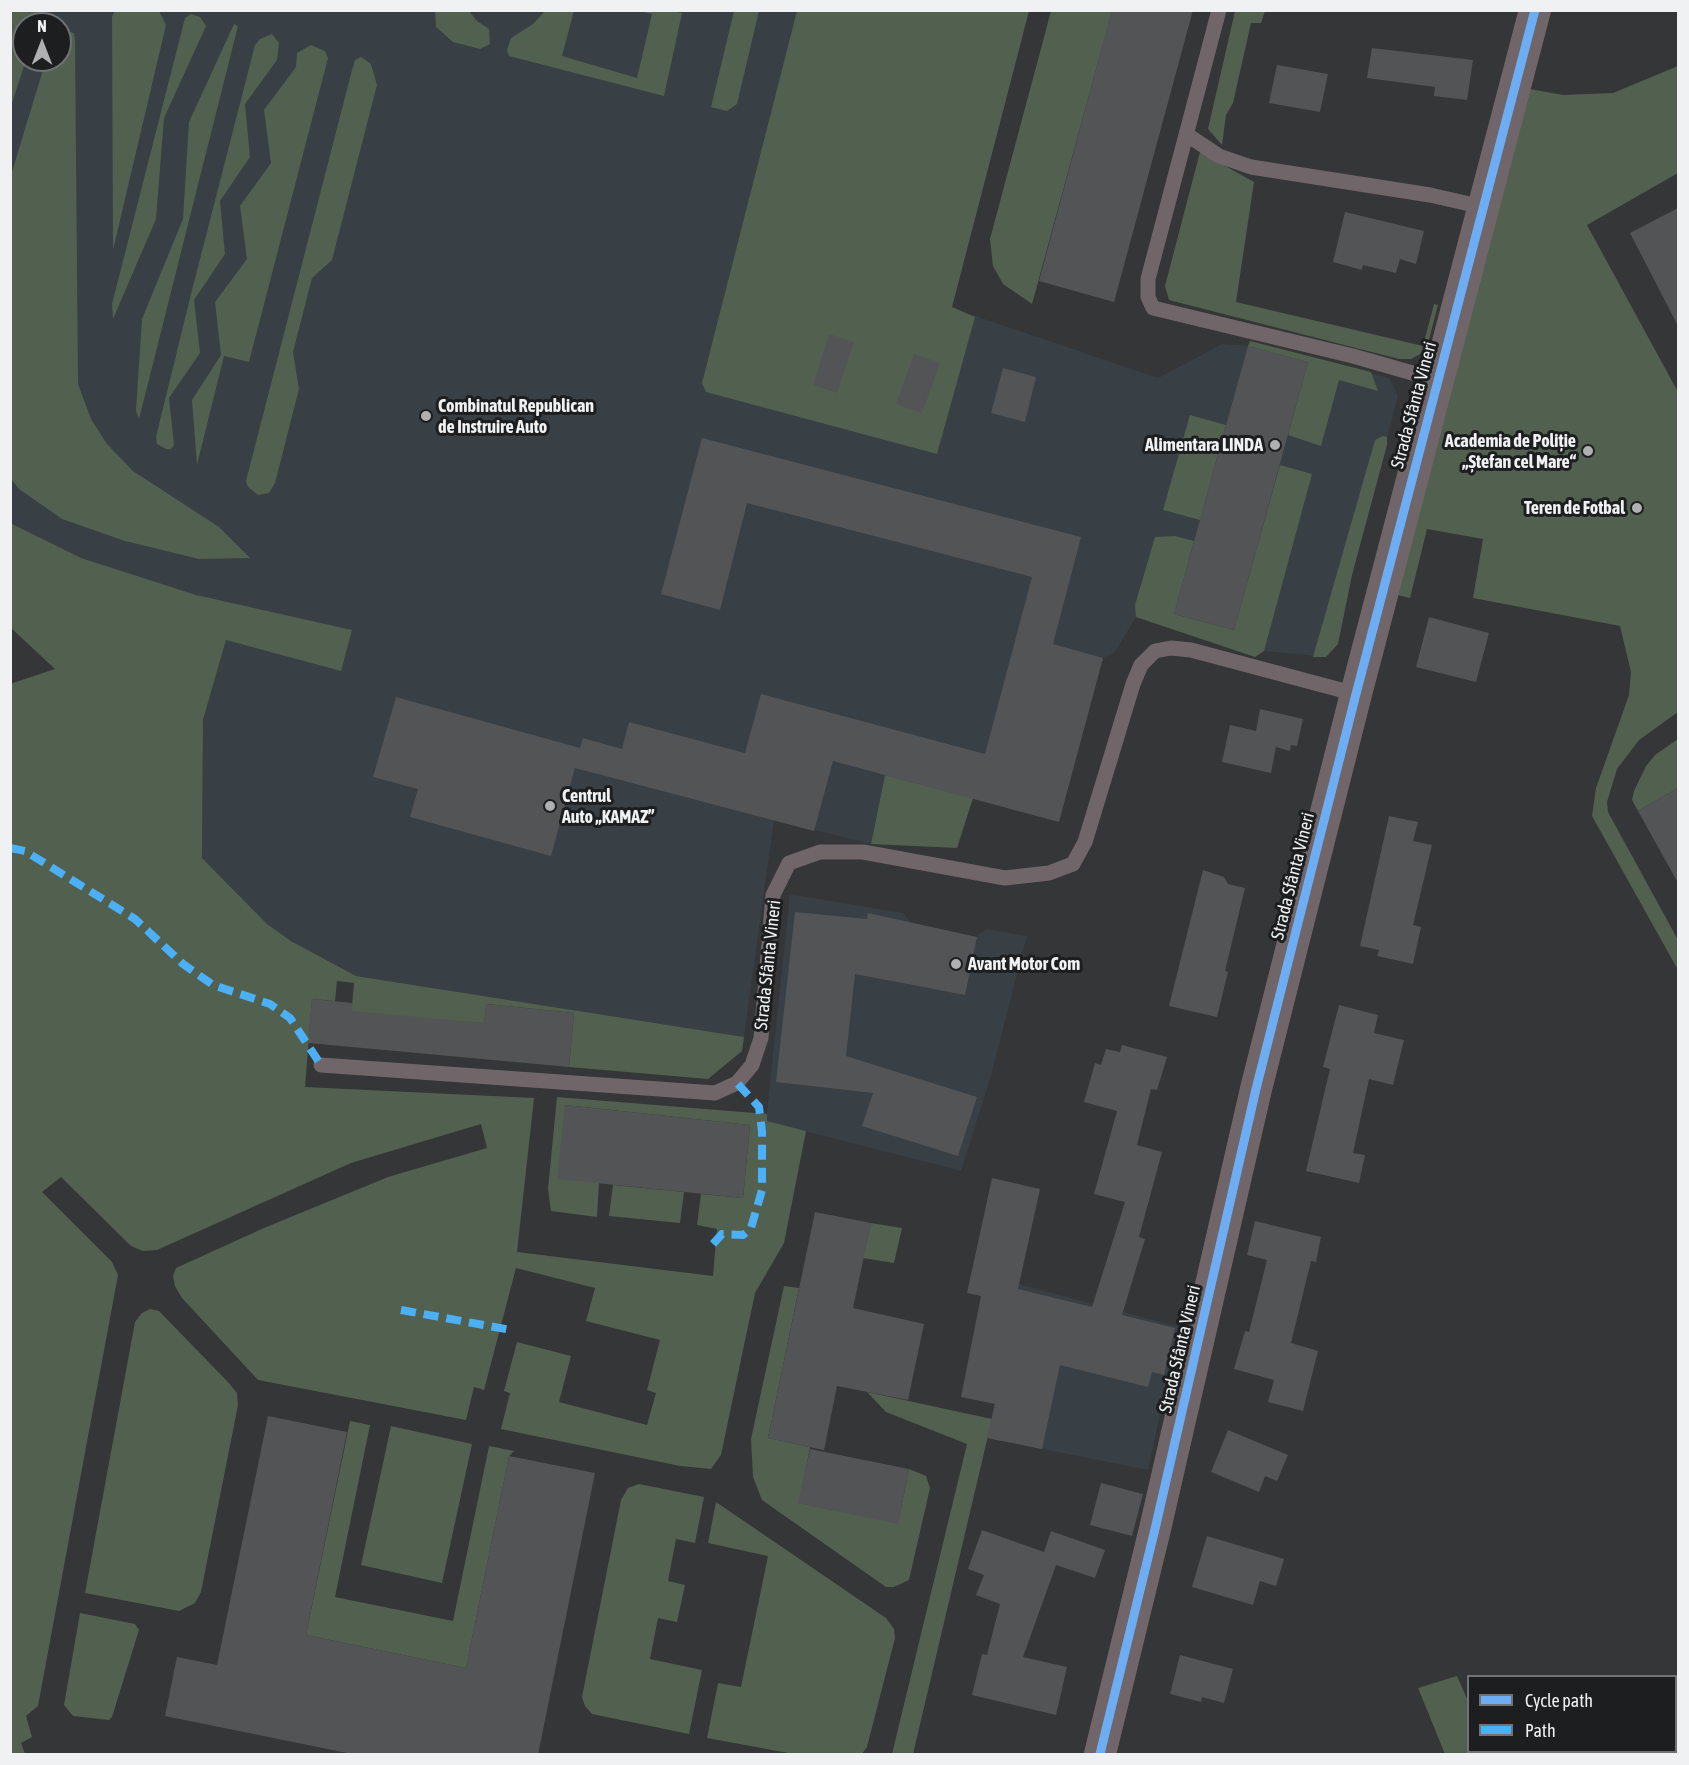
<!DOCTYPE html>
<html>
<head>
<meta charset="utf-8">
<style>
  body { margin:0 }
  #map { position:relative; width:1689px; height:1765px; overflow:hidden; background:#353637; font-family:"Asap Condensed",sans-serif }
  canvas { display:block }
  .frame { position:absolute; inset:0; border:12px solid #eff1f2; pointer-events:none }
  .legend { position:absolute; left:1467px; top:1675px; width:210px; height:78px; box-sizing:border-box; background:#1d1e1f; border:2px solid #717273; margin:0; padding:8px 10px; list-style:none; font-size:18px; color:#eff1f2 }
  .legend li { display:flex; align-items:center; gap:12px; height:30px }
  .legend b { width:30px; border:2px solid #717273 }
  .north { position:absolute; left:12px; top:12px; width:60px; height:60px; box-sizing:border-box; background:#1d1e1f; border:2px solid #717273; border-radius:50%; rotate:0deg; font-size:16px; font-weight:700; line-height:24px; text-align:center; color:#eff1f2 }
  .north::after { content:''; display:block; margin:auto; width:21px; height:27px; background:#aeb0b1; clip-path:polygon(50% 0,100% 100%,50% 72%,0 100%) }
</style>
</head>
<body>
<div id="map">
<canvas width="1689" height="1765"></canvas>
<div class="frame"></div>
<ul class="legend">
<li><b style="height:8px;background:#6dadf4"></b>Cycle path</li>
<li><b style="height:8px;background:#4cb0f7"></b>Path</li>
</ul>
<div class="north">N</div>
</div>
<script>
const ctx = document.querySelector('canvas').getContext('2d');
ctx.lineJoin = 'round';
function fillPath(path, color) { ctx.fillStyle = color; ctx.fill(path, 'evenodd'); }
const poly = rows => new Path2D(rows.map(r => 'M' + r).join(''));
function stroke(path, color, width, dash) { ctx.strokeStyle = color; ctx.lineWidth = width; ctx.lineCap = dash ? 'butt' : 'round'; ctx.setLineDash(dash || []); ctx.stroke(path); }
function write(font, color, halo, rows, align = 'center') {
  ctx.font = font + ' "Asap Condensed",sans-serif'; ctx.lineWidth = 6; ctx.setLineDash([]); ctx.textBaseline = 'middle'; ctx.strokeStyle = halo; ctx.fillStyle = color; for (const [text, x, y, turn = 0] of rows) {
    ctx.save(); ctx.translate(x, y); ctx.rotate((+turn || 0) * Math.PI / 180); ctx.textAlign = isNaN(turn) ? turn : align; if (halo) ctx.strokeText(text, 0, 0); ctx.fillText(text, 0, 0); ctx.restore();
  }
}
const built = poly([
  [31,11,1029,11,952,308,1158,378,1222,344,1248,346,1250,341,1389,378,1398,396,1352,575,1338,644,1326,657,1264,651,1255,657,1136,617,1115,652,1103,658,1059,822,885,775,871,844,774,820,744,1037,356,976,291,941,267,924,202,858,203,720,226,640,11,533,10,42,24,24,24,60,60,60,60,24,24,24],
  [790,894,903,913,912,924,976,937,986,929,1027,936,990,1079,961,1171,766,1121],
  [1019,1284,1179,1327,1148,1470,987,1438]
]);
const green = poly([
  [11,10,43,11,39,24,24,24,24,60,26,60,11,106],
  [116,10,159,11,166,25,113,250,112,16],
  [435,11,469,11,477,21,489,29,490,44,480,49,453,42,436,27],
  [672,11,682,13,664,96,509,56,507,50,511,38,533,24,545,11,574,11,562,56,637,78,652,14,638,11],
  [734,11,759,11,737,104,727,111,711,107],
  [797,11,1029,11,952,307,975,317,937,454,706,392,702,383],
  [1051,11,1112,11,1032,304,1003,284,993,266,990,239],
  [1235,11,1265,11,1261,23,1251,23,1233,103,1226,115,1222,145,1208,129],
  [191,14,200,17,206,26,164,118,156,219,113,319,112,304,185,18],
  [234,24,238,26,139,419,136,411,142,319,183,219,189,122],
  [60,29,74,33,75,41,78,384,91,419,107,444,133,471,219,527,250,558,199,559,125,541,62,519,19,489,11,479,11,175,46,60,60,60],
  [272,34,279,43,277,60,245,104,250,157,220,201,225,254,194,300,200,353,169,398,174,445,171,449,166,449,157,444,156,437,191,294,255,45,260,39],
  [311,45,325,51,328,58,249,362,224,356,197,465,192,400,221,355,215,302,247,259,240,206,271,163,264,110,296,67,297,53],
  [361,57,371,64,377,85,332,260,312,278,293,352,299,389,275,483,269,493,258,495,248,487,246,481,352,70,355,60],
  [1678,66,1678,173,1587,225,1678,392,1678,712,1639,740,1617,769,1607,802,1608,812,1678,940,1678,970,1592,816,1596,788,1629,695,1631,672,1620,626,1473,598,1483,539,1427,529,1410,598,1393,594,1530,89,1563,95,1613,93],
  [1200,152,1254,182,1236,302,1423,346,1434,304,1438,305,1427,347,1422,353,1411,359,1399,359,1169,300,1165,286],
  [1250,341,1371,372,1378,391,1339,380,1321,446,1288,435,1308,362,1248,346],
  [1190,415,1226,425,1200,520,1163,510],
  [1383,436,1387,437,1387,445,1352,575,1338,644,1326,657,1313,657,1375,440],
  [1280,465,1312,474,1264,651,1255,657,1136,617,1135,605,1155,537,1175,536,1194,541,1174,614,1234,630],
  [10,523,81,558,196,595,352,630,341,671,226,640,203,720,202,858,267,924,291,941,356,976,744,1037,742,1051,708,1079,569,1067,574,1013,487,1004,484,1023,351,1018,354,983,337,981,335,1001,312,999,305,1087,534,1098,517,1252,713,1276,717,1229,697,1225,701,1194,743,1198,750,1125,566,1105,599,1183,597,1217,551,1211,548,1189,557,1097,767,1114,767,1121,806,1131,784,1243,755,1293,721,1455,711,1469,680,1466,501,1429,510,1393,504,1391,517,1342,571,1356,559,1402,647,1425,656,1393,647,1390,660,1340,586,1321,595,1288,516,1268,484,1390,474,1387,466,1420,258,1380,182,1298,175,1286,173,1276,176,1268,264,1228,388,1177,487,1148,481,1124,351,1163,157,1250,143,1251,131,1246,61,1177,42,1192,112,1262,118,1275,38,1706,26,1716,32,1737,21,1743,25,1754,10,1754,10,684,55,669,11,628],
  [1678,739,1678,788,1638,811,1632,800,1634,791,1646,766,1655,755],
  [885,775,973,798,957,848,871,844],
  [613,1185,684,1192,680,1223,609,1216],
  [871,1223,902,1228,894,1263,863,1258],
  [784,1286,799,1288,768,1438,810,1447,799,1503,898,1523,909,1469,926,1476,930,1488,909,1580,894,1587,886,1587,762,1500,753,1477,751,1439],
  [150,1309,159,1311,227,1381,237,1393,238,1405,201,1592,195,1603,179,1611,85,1593,135,1322,142,1313],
  [867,1392,992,1419,913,1754,892,1754,967,1444,886,1412],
  [350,1421,370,1425,335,1597,453,1621,489,1446,514,1451,509,1456,466,1668,306,1635],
  [391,1426,472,1444,442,1583,361,1565],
  [639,1484,704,1497,695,1543,676,1539,668,1581,685,1585,677,1622,658,1618,650,1659,702,1670,689,1734,592,1714,585,1706,582,1697,621,1500,628,1488],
  [716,1502,886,1618,894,1629,895,1638,867,1747,862,1754,794,1754,707,1738,718,1683,741,1687,768,1556,708,1543],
  [80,1613,135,1624,139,1630,112,1717,109,1720,73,1716,64,1705],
  [1457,1676,1468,1701,1468,1752,1493,1752,1494,1754,1445,1754,1418,1688]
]);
const building = poly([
  [1112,10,1193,10,1114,302,1039,281],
  [1372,48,1473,60,1467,100,1434,96,1435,87,1367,78],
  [1277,65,1328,74,1320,112,1269,103],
  [1678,208,1678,326,1630,233],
  [1345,212,1424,231,1416,264,1400,259,1396,273,1363,265,1362,270,1333,262],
  [829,334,854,342,837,393,813,385],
  [1248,346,1308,362,1234,630,1174,614],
  [914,354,940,363,922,413,896,404],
  [1003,368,1036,377,1025,422,991,413],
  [702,438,1081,537,1053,644,1103,658,1059,822,833,761,814,831,575,768,579,753,551,856,410,817,418,789,373,777,396,697,580,748,583,738,622,749,629,722,745,753,761,694,985,754,1032,577,747,503,720,610,661,594],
  [1429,617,1489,633,1476,682,1416,667],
  [1260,709,1303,719,1297,746,1291,745,1290,751,1276,747,1271,773,1222,762,1230,725,1256,731],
  [1678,788,1678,883,1638,811],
  [1389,816,1418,822,1413,841,1432,845,1413,925,1421,927,1413,964,1377,956,1379,950,1360,946],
  [1203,870,1224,877,1228,884,1245,888,1225,971,1228,972,1217,1017,1169,1006],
  [795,912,867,919,868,913,977,937,965,995,855,974,846,1056,977,1097,958,1156,862,1126,873,1093,776,1082],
  [312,999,353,1003,352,1011,484,1023,486,1004,574,1013,569,1067,308,1043],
  [1339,1005,1378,1015,1374,1033,1404,1040,1393,1085,1369,1079,1353,1153,1365,1155,1359,1183,1306,1171,1330,1069,1323,1067],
  [1122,1045,1167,1057,1157,1090,1151,1089,1137,1145,1162,1152,1139,1237,1145,1239,1122,1315,1175,1328,1164,1375,1152,1372,1148,1387,1060,1365,1042,1449,987,1438,995,1404,961,1397,981,1296,967,1293,992,1178,1040,1189,1018,1289,1092,1307,1125,1202,1094,1194,1117,1111,1084,1102,1095,1063,1101,1065,1106,1049,1120,1052],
  [565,1105,750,1125,743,1198,557,1179],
  [815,1212,871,1223,853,1308,924,1324,908,1400,837,1386,824,1450,768,1438],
  [1255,1221,1321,1237,1316,1262,1311,1261,1291,1343,1318,1351,1303,1411,1268,1402,1274,1380,1234,1369,1245,1331,1249,1332,1267,1260,1247,1255],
  [268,1416,347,1432,306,1635,466,1668,509,1456,595,1473,538,1755,357,1755,165,1716,177,1657,217,1665],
  [1228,1430,1288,1455,1277,1481,1265,1476,1259,1492,1211,1472],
  [810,1449,909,1469,898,1524,798,1503],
  [1101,1483,1143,1494,1132,1536,1090,1525],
  [982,1530,1044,1552,1051,1531,1105,1550,1095,1578,1056,1565,1023,1657,1067,1667,1056,1715,972,1695,982,1654,987,1655,1000,1604,976,1595,984,1575,968,1569],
  [1207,1536,1284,1559,1276,1586,1260,1581,1253,1605,1192,1587],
  [1180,1655,1233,1669,1224,1703,1202,1697,1201,1702,1170,1694]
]);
const lane = poly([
  [1219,10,1148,279,1148,297,1153,308,1353,356,1437,380],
  [1186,134,1219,156,1251,167,1430,195,1483,207],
  [321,1065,715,1093,737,1083,752,1065,761,1038,773,895,789,863,820,852,863,852,1005,878,1049,873,1073,864,1085,842,1133,684,1141,665,1155,651,1171,648,1191,650,1356,694]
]);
const street = poly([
  [1100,1754,1155,1529,1256,1089,1356,694,1535,10]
]);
const quiet = poly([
  [10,848,25,851,135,919,183,964,213,985,270,1004,290,1018,321,1065],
  [713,1244,722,1234,743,1235,751,1228,762,1190,762,1131,759,1107,737,1083],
  [401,1310,511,1330]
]);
const cycleway = poly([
  [1100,1754,1155,1529,1256,1089,1356,694,1535,10]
]);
const markers = [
  [426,416,6,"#aeb0b1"],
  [1275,445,6,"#aeb0b1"],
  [1588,451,6,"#aeb0b1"],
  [1637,508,6,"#aeb0b1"],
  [550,806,6,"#aeb0b1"],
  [956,964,6,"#aeb0b1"]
];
const streetNames = [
  ["Strada Sfânta Vineri",1414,405,-75],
  ["Strada Sfânta Vineri",1293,876,-76],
  ["Strada Sfânta Vineri",768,965,-84],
  ["Strada Sfânta Vineri",1180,1349,-77]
];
const poiNames = [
  ["Combinatul Republican",438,406],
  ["de Instruire Auto",438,427],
  ["Academia de Poliție",1576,441,"right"],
  ["„Ștefan cel Mare“",1576,462,"right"],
  ["Alimentara LINDA",1263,445,"right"],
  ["Teren de Fotbal",1625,508,"right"],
  ["Centrul",562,796],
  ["Auto „KAMAZ”",562,817],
  ["Avant Motor Com",968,964]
];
fillPath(built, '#383f45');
fillPath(green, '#52604f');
fillPath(building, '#535455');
stroke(lane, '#70666a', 15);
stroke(street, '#70666a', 32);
stroke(quiet, '#4cb0f7', 8, [15, 8]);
stroke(cycleway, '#6dadf4', 9);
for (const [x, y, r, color] of markers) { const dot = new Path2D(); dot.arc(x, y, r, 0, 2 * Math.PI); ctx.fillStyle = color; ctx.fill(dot); stroke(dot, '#1d1e1f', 2); }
write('18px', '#eff1f2', '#1d1e1f', streetNames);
write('bold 18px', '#eff1f2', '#1d1e1f', poiNames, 'left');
</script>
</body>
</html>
